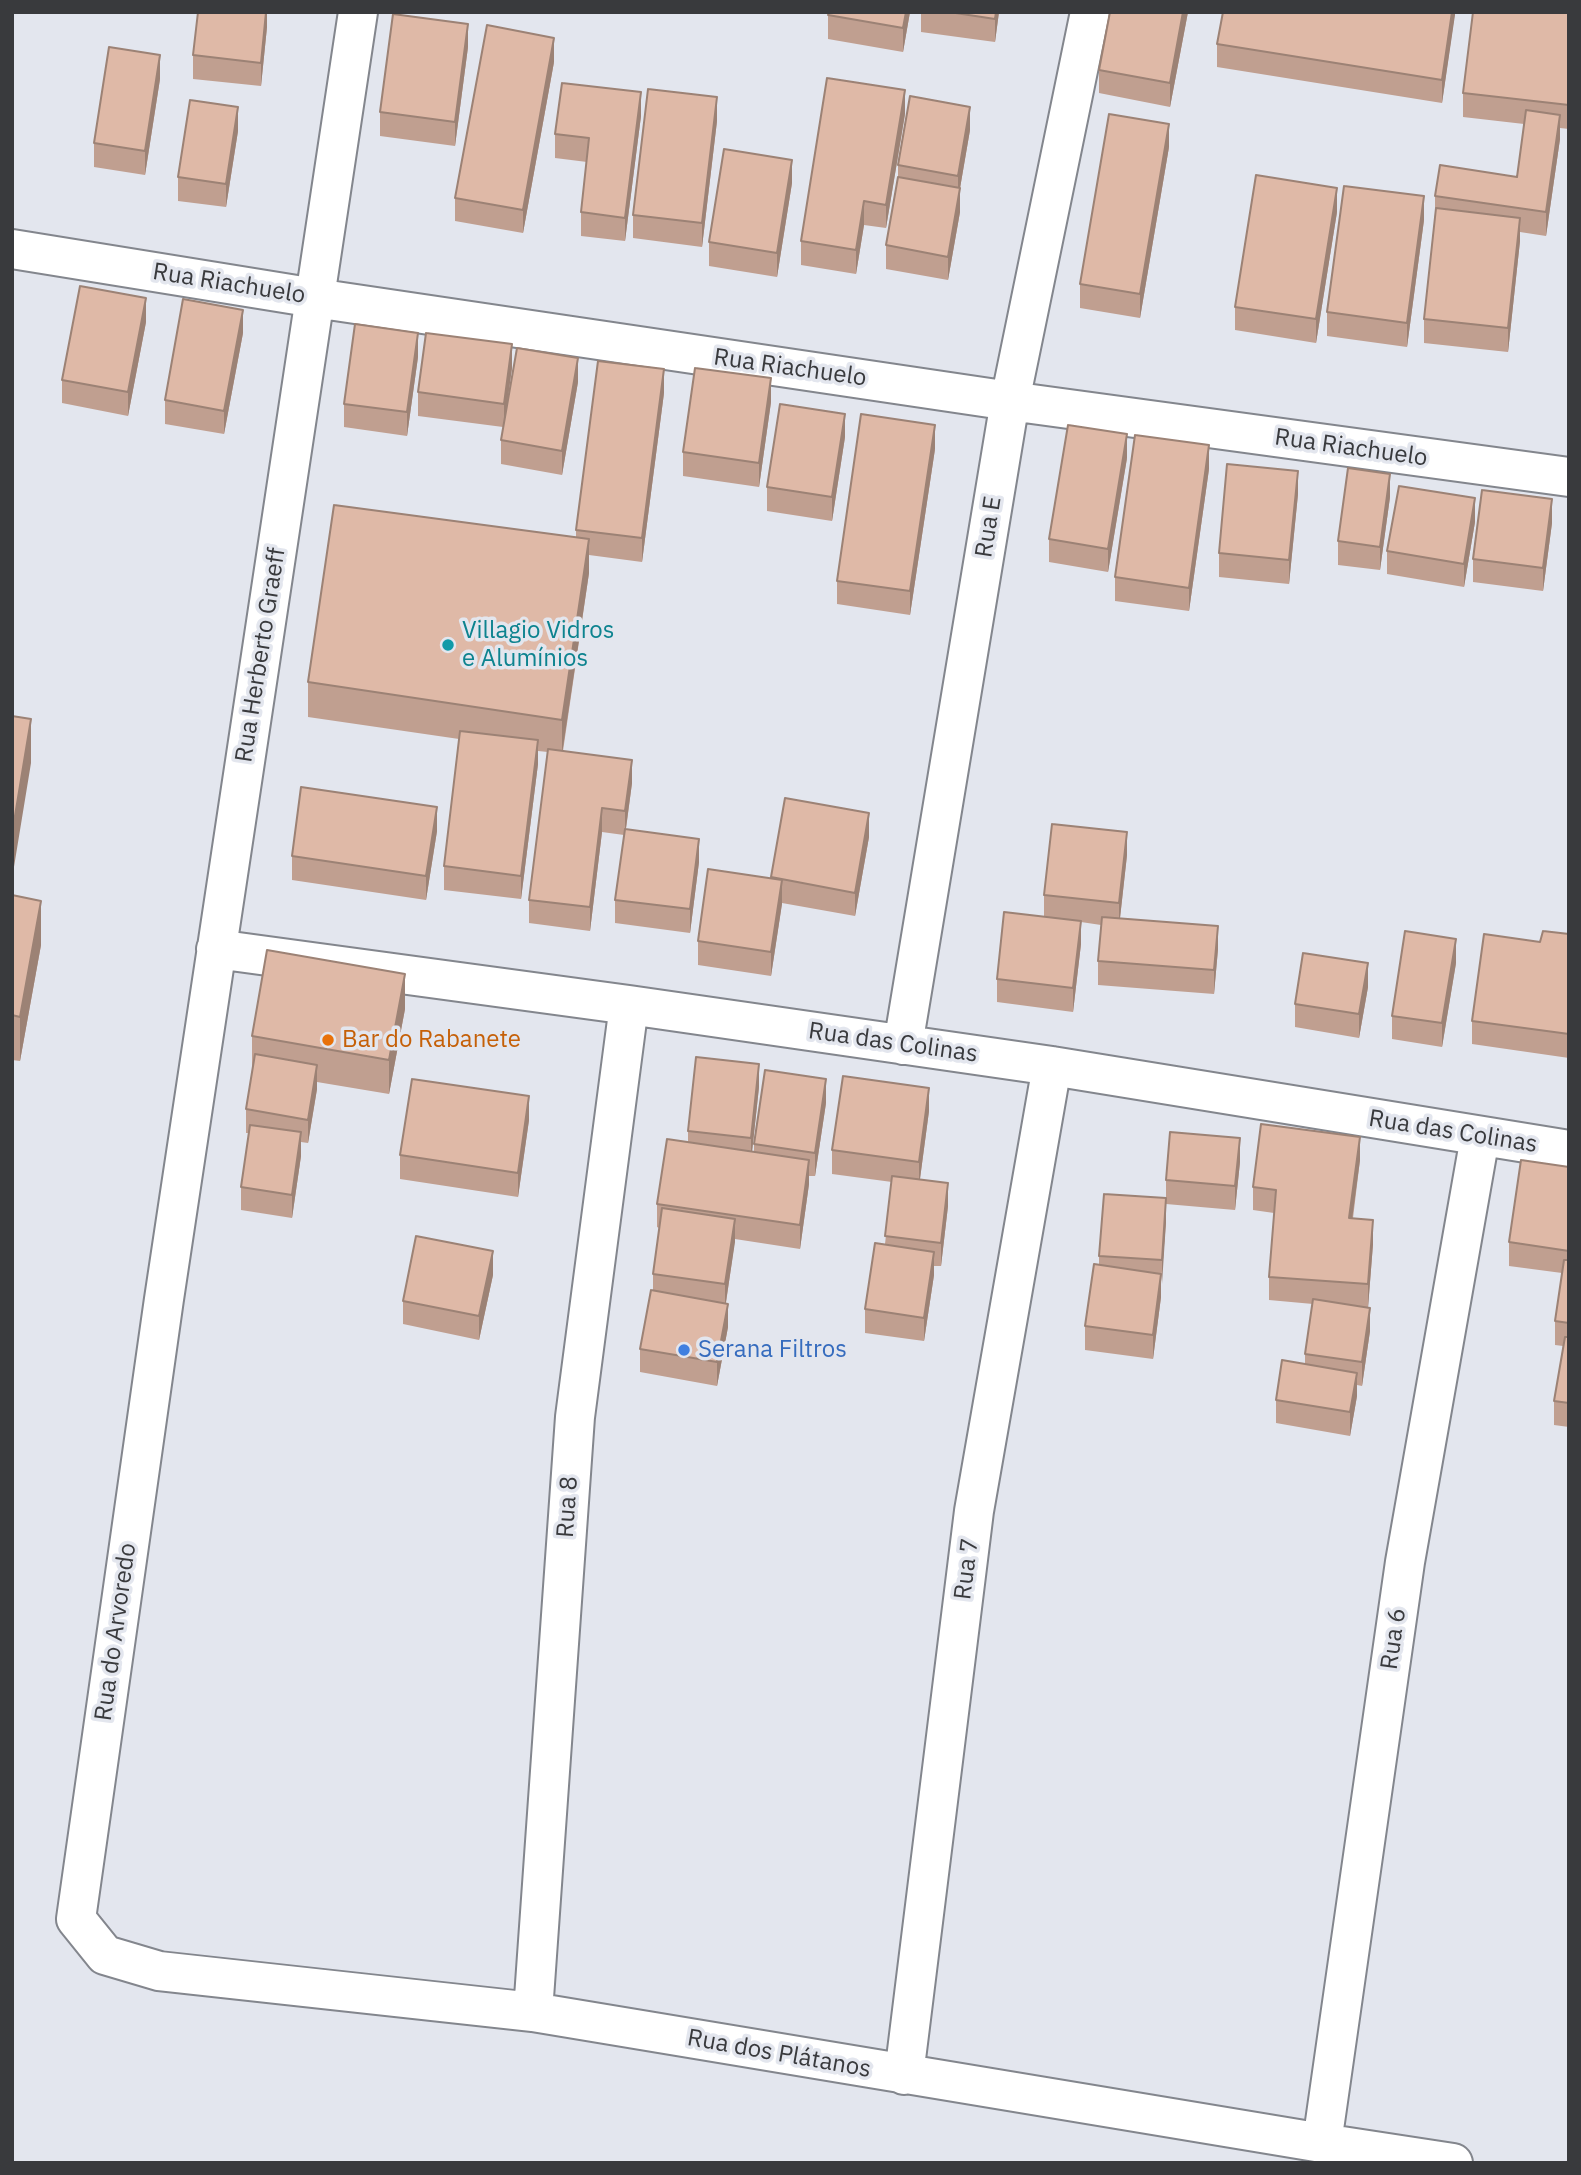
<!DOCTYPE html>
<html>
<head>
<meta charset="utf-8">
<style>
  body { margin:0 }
  #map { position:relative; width:1581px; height:2175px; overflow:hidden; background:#e3e6ee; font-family:"IBM Plex Sans",sans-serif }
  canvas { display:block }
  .frame { position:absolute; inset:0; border:14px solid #393a3d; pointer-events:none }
</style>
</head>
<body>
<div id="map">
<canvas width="1581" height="2175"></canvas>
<div class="frame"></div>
</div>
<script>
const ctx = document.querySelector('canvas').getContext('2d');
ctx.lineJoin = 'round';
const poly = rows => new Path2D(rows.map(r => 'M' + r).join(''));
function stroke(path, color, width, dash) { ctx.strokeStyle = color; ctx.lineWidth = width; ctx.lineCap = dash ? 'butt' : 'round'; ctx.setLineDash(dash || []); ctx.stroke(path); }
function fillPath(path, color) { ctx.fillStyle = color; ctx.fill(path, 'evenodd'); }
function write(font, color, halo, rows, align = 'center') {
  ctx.font = font + ' "IBM Plex Sans",sans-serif'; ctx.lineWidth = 7; ctx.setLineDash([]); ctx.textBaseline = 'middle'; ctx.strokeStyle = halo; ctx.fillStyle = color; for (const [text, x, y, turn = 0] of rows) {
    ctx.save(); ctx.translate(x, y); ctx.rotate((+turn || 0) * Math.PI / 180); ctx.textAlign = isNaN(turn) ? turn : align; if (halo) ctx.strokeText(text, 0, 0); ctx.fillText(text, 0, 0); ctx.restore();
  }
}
const street = poly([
  [358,12,164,1299,76,1919,105,1955,159,1971,533,2012,1322,2143,1453,2163],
  [12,249,315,298,1010,401,1569,477],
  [216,949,629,1005,1052,1066,1569,1150],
  [903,1045,1010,401,1090,12],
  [533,2012,575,1417,629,1005],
  [904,2075,974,1511,1052,1066],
  [1322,2143,1405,1562,1480,1137]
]);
const wall = poly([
  [267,12,267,27,261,86,193,79,193,55],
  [910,12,903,52,828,39,828,15],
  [921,12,999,12,995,42,921,32],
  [1188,12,1170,107,1099,93,1099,70],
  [1455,12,1442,103,1217,67,1217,44],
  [1569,12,1569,129,1560,128,1560,139,1546,236,1520,232,1520,241,1508,352,1424,343,1424,319,1435,214,1435,196,1517,177,1524,124,1463,117,1463,93],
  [468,47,455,146,380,136,380,112],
  [554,62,523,233,455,221,455,198],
  [160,79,145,175,94,167,94,143],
  [905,114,886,228,864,225,856,274,801,265,801,241],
  [641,116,625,241,581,236,581,212,587,162,555,158,555,134],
  [717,121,702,247,633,238,633,215],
  [970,130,960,188,960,212,948,280,886,269,886,245,898,177,898,165],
  [238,131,226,207,178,201,178,177],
  [1169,147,1140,318,1080,308,1080,284],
  [792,183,777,277,709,266,709,242],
  [1337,212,1316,343,1235,330,1235,307],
  [1424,220,1407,347,1327,336,1327,312],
  [146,322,128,416,62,403,62,380],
  [243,333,224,434,165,424,165,400],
  [418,357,407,436,344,427,344,404],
  [512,368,504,422,578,382,562,475,501,464,501,440,503,427,418,416,418,392],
  [664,393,642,562,589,555,589,573,563,751,632,783,626,829,699,862,690,933,615,923,615,900,624,835,602,832,590,931,529,923,529,900,548,752,538,751,538,764,521,899,444,890,444,866,459,739,308,717,308,682,576,537,576,530],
  [771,402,759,487,683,476,683,452],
  [845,437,832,521,767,511,767,487],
  [935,449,910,615,837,604,837,581],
  [1127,458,1108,572,1049,562,1049,539],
  [1209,469,1189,611,1115,601,1115,577],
  [1298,494,1289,584,1219,577,1219,553],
  [1390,497,1380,570,1338,565,1338,541],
  [1475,522,1464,587,1387,574,1387,551],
  [1552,523,1543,591,1473,582,1473,559],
  [785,798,869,837,855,916,782,903,771,976,698,965,698,941,771,879],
  [437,831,426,900,292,880,292,856],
  [1127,855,1120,918,1218,949,1214,994,1098,985,1098,961,1101,925,1081,922,1081,944,1073,1012,997,1002,997,979,1044,916,1044,895],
  [12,895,41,945,20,1061,12,1060],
  [1569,934,1569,1058,1472,1044,1472,1021,1540,942],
  [1456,963,1442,1047,1392,1039,1392,1016],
  [1368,987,1359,1038,1295,1027,1295,1004],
  [405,1009,389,1094,317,1082,317,1089,308,1143,301,1142,301,1156,292,1218,241,1210,241,1187,249,1133,246,1133,246,1109,252,1070,252,1036],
  [759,1087,752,1151,754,1152,754,1144,826,1103,815,1176,809,1176,809,1184,800,1249,735,1239,726,1303,728,1327,717,1386,640,1372,640,1349,653,1290,653,1274,659,1228,657,1227,657,1204,688,1142,688,1131],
  [929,1111,920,1179,948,1206,941,1266,934,1266,934,1275,924,1341,865,1333,865,1309,885,1244,892,1182,832,1174,832,1150],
  [529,1120,518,1197,400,1179,400,1155],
  [1360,1160,1353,1218,1373,1244,1368,1307,1370,1331,1362,1386,1357,1385,1357,1396,1350,1436,1276,1423,1276,1400,1305,1364,1305,1354,1313,1304,1269,1300,1269,1277,1274,1213,1253,1210,1253,1187],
  [1240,1162,1235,1210,1166,1204,1166,1222,1161,1284,1161,1297,1153,1359,1085,1350,1085,1326,1099,1265,1099,1256,1166,1198,1166,1180],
  [1569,1167,1569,1427,1554,1425,1554,1401,1563,1346,1555,1345,1555,1321,1562,1273,1509,1266,1509,1242],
  [493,1275,479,1340,403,1324,403,1301]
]);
const shadedWall = poly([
  [266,12,267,12,267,27,261,86,261,63],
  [906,12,910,12,903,52,903,28],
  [996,12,999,12,995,42,995,19],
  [1183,12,1188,12,1170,107,1170,83],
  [1452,12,1455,12,1455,15,1442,103,1442,80],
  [468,24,468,47,455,146,455,122],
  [554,38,554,62,523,233,523,210],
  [160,55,160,79,145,175,145,151],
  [905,90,905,114,886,228,886,205],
  [641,92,641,116,625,241,625,218],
  [717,97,717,121,702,247,702,223],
  [238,107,238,131,226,207,226,184],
  [970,107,970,130,958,200,958,176],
  [1560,115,1560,139,1546,236,1546,212],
  [1169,124,1169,147,1140,318,1140,294],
  [792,160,792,183,777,277,777,253],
  [960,188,960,212,948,280,948,257],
  [1337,188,1337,212,1316,343,1316,319],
  [1424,196,1424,220,1407,347,1407,323],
  [864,201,864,225,856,274,856,250],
  [1520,218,1520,241,1508,352,1508,328],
  [146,298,146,322,128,416,128,392],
  [243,310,243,333,224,434,224,411],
  [418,333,418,357,407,436,407,412],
  [512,344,512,368,504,427,504,404],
  [578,358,578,382,562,475,562,451],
  [664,369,664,393,642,562,642,538],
  [771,378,771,402,759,487,759,463],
  [845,414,845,437,832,521,832,497],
  [935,425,935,449,910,615,910,591],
  [1127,434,1127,458,1108,572,1108,549],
  [1209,445,1209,469,1189,611,1189,588],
  [1298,471,1298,494,1289,584,1289,560],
  [1390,474,1390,497,1380,570,1380,547],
  [1475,498,1475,522,1464,587,1464,564],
  [1552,499,1552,523,1543,591,1543,568],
  [589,539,589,573,562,754,562,720],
  [31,719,31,763,12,879,12,834],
  [538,740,538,764,521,899,521,876],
  [632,760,632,783,625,835,625,811],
  [437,807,437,831,426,900,426,876],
  [602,808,602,832,590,931,590,907],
  [869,813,869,837,855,916,855,893],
  [1127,832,1127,855,1119,927,1119,903],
  [699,839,699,862,690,933,690,909],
  [782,880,782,904,771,976,771,952],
  [41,901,41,945,20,1061,20,1017],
  [1081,921,1081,944,1073,1012,1073,988],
  [1218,926,1218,949,1214,994,1214,970],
  [1456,939,1456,963,1442,1047,1442,1023],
  [1368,963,1368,987,1359,1038,1359,1014],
  [405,974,405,1009,389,1094,389,1060],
  [759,1064,759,1087,751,1162,751,1138],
  [317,1065,317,1089,308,1143,308,1120],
  [826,1079,826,1103,815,1176,815,1153],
  [929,1088,929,1111,919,1186,919,1162],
  [529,1096,529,1120,518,1197,518,1173],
  [301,1132,301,1156,292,1218,292,1195],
  [1360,1137,1360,1160,1349,1242,1349,1218],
  [1240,1138,1240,1162,1235,1210,1235,1186],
  [809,1160,809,1184,800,1249,800,1225],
  [948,1183,948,1206,941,1266,941,1243],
  [1166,1198,1166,1222,1162,1284,1162,1260],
  [735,1219,735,1242,725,1308,725,1284],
  [1373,1220,1373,1244,1368,1308,1368,1284],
  [493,1251,493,1275,479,1340,479,1316],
  [934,1252,934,1275,924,1341,924,1318],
  [1161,1274,1161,1297,1153,1359,1153,1335],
  [728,1304,728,1327,717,1386,717,1362],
  [1370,1308,1370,1331,1362,1386,1362,1362],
  [1357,1373,1357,1396,1350,1436,1350,1412]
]);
const building = poly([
  [198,12,266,12,261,63,193,55,198,12],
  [829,12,906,12,903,28,828,15,829,12],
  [949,12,996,12,995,19,949,12],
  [1110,12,1183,12,1170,83,1099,70,1110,12],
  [1223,12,1452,12,1442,80,1217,44,1223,12],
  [1473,12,1569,12,1569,105,1463,93,1473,12],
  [393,14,468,24,455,122,380,112,393,14],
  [487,25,554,38,523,210,455,198,487,25],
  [109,47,160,55,145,151,94,143,109,47],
  [827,78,905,90,886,205,864,201,856,250,801,241,827,78],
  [562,83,641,92,625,218,581,212,589,138,555,134,562,83],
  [648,89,717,97,702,223,633,215,648,89],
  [910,96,970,107,958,176,898,165,910,96],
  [190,100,238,107,226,184,178,177,190,100],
  [1526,110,1560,115,1546,212,1435,196,1440,165,1517,177,1526,110],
  [1109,114,1169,124,1140,294,1080,284,1109,114],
  [724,149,792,160,777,253,709,242,724,149],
  [1256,175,1337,188,1316,319,1235,307,1256,175],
  [898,177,960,188,948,257,886,245,898,177],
  [1344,186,1424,196,1407,323,1327,312,1344,186],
  [1436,208,1520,218,1508,328,1424,319,1436,208],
  [80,286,146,298,128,392,62,380,80,286],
  [183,299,243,310,224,411,165,400,183,299],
  [355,324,418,333,407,412,344,404,355,324],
  [426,333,512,344,504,404,418,392,426,333],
  [517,348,578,358,562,451,501,440,517,348],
  [598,361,664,369,642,538,576,530,598,361],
  [695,368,771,378,759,463,683,452,695,368],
  [780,404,845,414,832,497,767,487,780,404],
  [861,414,935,425,910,591,837,581,861,414],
  [1068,425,1127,434,1108,549,1049,539,1068,425],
  [1135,435,1209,445,1189,588,1115,577,1135,435],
  [1227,464,1298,471,1289,560,1219,553,1227,464],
  [1348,468,1390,474,1380,547,1338,541,1348,468],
  [1399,486,1475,498,1464,564,1387,551,1399,486],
  [1482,490,1552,499,1543,568,1473,559,1482,490],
  [334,505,589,539,562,720,308,682,334,505],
  [12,716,31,719,12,834,12,716],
  [460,731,538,740,521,876,444,866,460,731],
  [548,749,632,760,625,811,602,808,590,907,529,900,548,749],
  [301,787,437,807,426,876,292,856,301,787],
  [785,798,869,813,855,893,771,877,785,798],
  [1052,824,1127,832,1119,903,1044,895,1052,824],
  [625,829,699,839,690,909,615,900,625,829],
  [708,869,782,880,771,952,698,941,708,869],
  [12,895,41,901,20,1017,12,1015,12,895],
  [1004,912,1081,921,1073,988,997,979,1004,912],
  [1102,917,1218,926,1214,970,1098,961,1102,917],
  [1405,931,1456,939,1442,1023,1392,1016,1405,931],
  [1543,931,1569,934,1569,1034,1472,1021,1484,934,1540,942,1543,931],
  [267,950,405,974,389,1060,252,1036,267,950],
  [1303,953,1368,963,1359,1014,1295,1004,1303,953],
  [255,1054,317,1065,308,1120,246,1109,255,1054],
  [696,1057,759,1064,751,1138,688,1131,696,1057],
  [765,1070,826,1079,815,1153,754,1144,765,1070],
  [843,1076,929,1088,919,1162,832,1150,843,1076],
  [412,1079,529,1096,518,1173,400,1155,412,1079],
  [1261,1124,1360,1137,1349,1218,1373,1220,1368,1284,1269,1277,1276,1190,1253,1187,1261,1124],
  [250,1125,301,1132,292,1195,241,1187,250,1125],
  [1170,1132,1240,1138,1235,1186,1166,1180,1170,1132],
  [667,1139,809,1160,800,1225,657,1204,667,1139],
  [1521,1160,1569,1167,1569,1251,1509,1242,1521,1160],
  [892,1176,948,1183,941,1243,885,1236,892,1176],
  [1104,1194,1166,1198,1162,1260,1099,1256,1104,1194],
  [662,1208,735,1219,725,1284,653,1274,662,1208],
  [416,1236,493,1251,479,1316,403,1301,416,1236],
  [875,1243,934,1252,924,1318,865,1309,875,1243],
  [1564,1260,1569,1260,1569,1323,1555,1321,1564,1260],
  [1094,1264,1161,1274,1153,1335,1085,1326,1094,1264],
  [651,1290,728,1304,717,1362,640,1349,651,1290],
  [1313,1299,1370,1308,1362,1362,1305,1354,1313,1299],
  [1565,1337,1569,1337,1569,1403,1554,1401,1565,1337],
  [1282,1360,1357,1373,1350,1412,1276,1400,1282,1360]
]);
const markers = [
  [448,645,7,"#0f9aa8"],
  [328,1040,7,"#e8710a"],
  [684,1350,7,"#3f7fe0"]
];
const streetNames = [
  ["Rua Riachuelo",229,284,9],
  ["Rua Riachuelo",790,368,8],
  ["Rua Riachuelo",1351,448,8],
  ["Rua E",989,527,-81],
  ["Rua Herberto Graeff",261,655,-81],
  ["Rua das Colinas",893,1043,8],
  ["Rua das Colinas",1453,1132,9],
  ["Rua 8",568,1507,-86],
  ["Rua 7",967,1569,-83],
  ["Rua do Arvoredo",116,1632,-82],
  ["Rua 6",1394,1639,-82],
  ["Rua dos Plátanos",779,2054,10]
];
const cultureNames = [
  ["Villagio Vidros",462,631],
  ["e Alumínios",462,659]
];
const foodNames = [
  ["Bar do Rabanete",342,1040]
];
const shopNames = [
  ["Serana Filtros",698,1350]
];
stroke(street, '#83868d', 42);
stroke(street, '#fff', 38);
fillPath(wall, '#c09f90');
fillPath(shadedWall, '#9c8275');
fillPath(building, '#dfb9a7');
stroke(building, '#9c8275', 2);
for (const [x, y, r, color] of markers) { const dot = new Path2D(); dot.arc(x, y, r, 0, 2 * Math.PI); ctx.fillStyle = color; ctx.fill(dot); stroke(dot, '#e3e6ee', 2.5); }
write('24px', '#393a3d', '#e3e6ee', streetNames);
write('24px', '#0d838f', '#e3e6ee', cultureNames, 'left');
write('24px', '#c56008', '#e3e6ee', foodNames, 'left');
write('24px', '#366cbe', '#e3e6ee', shopNames, 'left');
</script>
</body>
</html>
